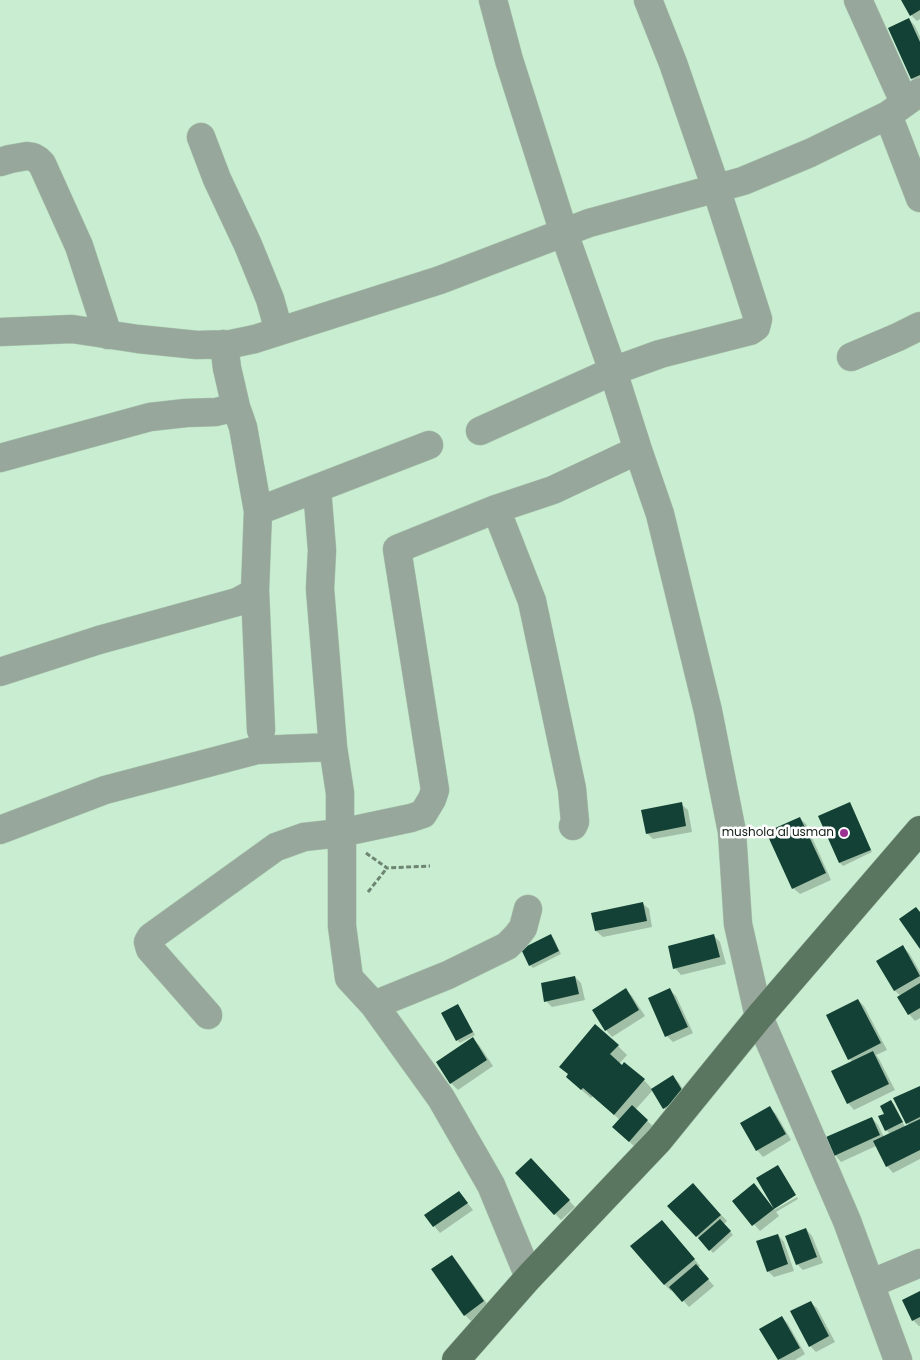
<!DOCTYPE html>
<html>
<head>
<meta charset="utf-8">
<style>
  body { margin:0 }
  canvas { display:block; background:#c9edd0 }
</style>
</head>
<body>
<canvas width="920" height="1360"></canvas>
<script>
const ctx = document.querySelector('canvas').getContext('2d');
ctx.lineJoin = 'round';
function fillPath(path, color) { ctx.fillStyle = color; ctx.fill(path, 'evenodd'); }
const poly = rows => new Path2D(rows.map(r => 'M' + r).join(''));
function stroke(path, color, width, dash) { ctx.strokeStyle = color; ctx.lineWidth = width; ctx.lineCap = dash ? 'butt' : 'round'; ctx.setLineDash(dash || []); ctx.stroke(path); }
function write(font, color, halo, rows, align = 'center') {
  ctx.font = font + ' Poppins,sans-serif'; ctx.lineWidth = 5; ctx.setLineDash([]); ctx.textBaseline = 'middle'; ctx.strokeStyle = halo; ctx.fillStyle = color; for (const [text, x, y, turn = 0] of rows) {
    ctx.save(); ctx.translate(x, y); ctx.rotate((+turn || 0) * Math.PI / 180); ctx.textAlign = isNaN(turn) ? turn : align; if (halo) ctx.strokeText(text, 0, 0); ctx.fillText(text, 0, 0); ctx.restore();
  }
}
const shadow = poly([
  [902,0,920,0,920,19,917,21,911,15],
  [909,19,915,26,920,37,920,84,919,85,912,79,889,28],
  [681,804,688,810,692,832,653,839,647,833],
  [850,804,852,807,872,852,843,866,840,863,820,817],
  [799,818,806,824,831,880,800,894,793,888],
  [642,903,649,909,652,927,603,937,596,931],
  [551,936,554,939,561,954,533,968,530,965],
  [714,936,720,942,726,964,681,975,675,968],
  [903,947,909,953,920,972,920,1018,915,1021,909,1014,901,996,895,991,878,961],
  [575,977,581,983,585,1000,552,1007,546,1001],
  [626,990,632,996,645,1016,612,1037,606,1030],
  [670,990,676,996,693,1033,673,1042,667,1036],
  [858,1000,864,1006,887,1050,876,1055,879,1059,895,1090,854,1110,848,1103,853,1062,849,1059,828,1015],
  [458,1005,460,1008,475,1035,460,1043,457,1040],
  [473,1039,479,1045,493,1066,458,1090,451,1083,438,1062],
  [618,1046,627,1055,619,1064,644,1080,652,1089,672,1076,679,1083,691,1102,670,1114,664,1108,653,1090,635,1110,654,1127,636,1148,620,1133,620,1120,593,1096,591,1098,577,1086],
  [920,1087,920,1159,893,1173,887,1166,876,1146,841,1162,835,1155,872,1118,878,1125,884,1137,890,1134,886,1130,880,1117,885,1114,891,1101,894,1104,905,1127,909,1125,907,1123],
  [769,1107,776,1114,791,1140,763,1157,757,1150,741,1124],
  [531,1160,575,1207,561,1220,516,1173],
  [699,1191,727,1221,724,1224,733,1235,713,1253,669,1206],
  [459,1192,473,1210,440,1233,426,1216],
  [797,1197,798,1199,776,1212,779,1216,760,1231,734,1201,774,1208,774,1210],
  [668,1228,700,1266,698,1268,714,1286,689,1307,673,1289,671,1291,665,1285,632,1247],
  [806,1229,812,1236,823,1263,803,1270,797,1264],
  [778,1235,784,1242,794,1271,774,1277,768,1271],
  [452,1256,458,1263,490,1308,471,1321,465,1315],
  [920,1293,920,1326,919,1326,913,1320],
  [810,1302,817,1308,835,1342,816,1352,810,1346],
  [782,1317,788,1324,805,1354,795,1360,780,1360,761,1329]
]);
const building = poly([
  [901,0,920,0,920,10,910,16],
  [909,18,920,42,920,75,911,79,888,28],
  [682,802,686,826,646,834,641,810],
  [850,802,871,850,839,863,818,816],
  [800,817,826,873,792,889,766,832],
  [643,902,647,921,595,931,591,913],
  [916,907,920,912,920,949,899,919],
  [551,934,559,951,529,966,521,949],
  [714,934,720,957,673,969,668,946],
  [903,945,920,976,894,991,876,961],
  [575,976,579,994,544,1002,541,983],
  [920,983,920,1008,908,1015,897,997],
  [626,988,639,1010,605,1031,592,1010],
  [670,988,688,1027,665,1037,648,998],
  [858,999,881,1043,848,1060,826,1015],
  [458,1004,473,1032,456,1041,441,1013],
  [595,1024,619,1045,610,1054,622,1065,624,1062,645,1079,614,1115,583,1088,581,1090,566,1077,568,1074,559,1067],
  [473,1037,487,1060,450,1084,436,1062],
  [873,1051,889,1084,847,1104,831,1071],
  [673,1075,685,1095,663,1109,651,1089],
  [920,1086,920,1117,906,1124,893,1098],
  [891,1100,903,1122,885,1131,878,1116,884,1114,880,1106],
  [632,1105,648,1120,629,1142,612,1127],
  [770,1106,786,1134,756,1151,740,1123],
  [872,1117,880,1135,834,1156,826,1137],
  [920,1119,920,1150,886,1167,873,1141],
  [531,1158,570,1200,554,1215,515,1173],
  [778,1165,796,1195,774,1209,756,1178],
  [693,1183,721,1215,696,1237,667,1206],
  [754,1183,774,1209,752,1226,732,1201],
  [459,1191,468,1203,433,1227,424,1215],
  [720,1219,731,1231,709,1251,698,1238],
  [662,1220,695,1259,664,1285,630,1246],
  [806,1228,817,1257,796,1265,785,1236],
  [778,1234,788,1264,767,1272,756,1241],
  [452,1255,484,1301,464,1316,431,1269],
  [696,1264,709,1279,682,1302,669,1287],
  [920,1291,920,1317,912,1321,902,1300],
  [811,1301,829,1336,809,1347,790,1311],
  [782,1316,800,1348,778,1360,759,1329]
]);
const path = poly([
  [366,853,387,868,430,866],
  [368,892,387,868]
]);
const minor = poly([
  [493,0,509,60,564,233,613,371,638,450,660,514,708,711,732,832,738,924,759,1017,847,1221,898,1360],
  [858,0,904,102],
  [888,115,920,198],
  [201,137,217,179,248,245,270,299,279,331],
  [0,162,10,159,27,156,33,157,38,160,42,164,79,246,108,335],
  [0,332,72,329,138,339,197,345,231,344,255,339,440,280,589,223,743,181,810,153,888,115,920,92],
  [224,344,227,368,236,407,243,427,258,511,255,590,261,730],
  [851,357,898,337,920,326],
  [480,431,613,371,660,354,750,331,756,327,758,319,716,188,673,63,648,0],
  [0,458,150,417,186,413,216,412,236,407],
  [317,489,322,550,320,589,333,747,340,793,340,833,342,846,342,926,349,978,374,1005,441,1098,491,1185,529,1277],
  [496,509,532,601,572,789,575,822,573,826],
  [258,511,429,445],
  [0,672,99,640,237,602,250,595,255,590],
  [0,830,105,790,257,750,333,747],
  [374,1005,448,975,507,946,516,937,523,928,528,909],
  [208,1015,150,949,148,942,151,937,276,847,304,837,340,833,411,818,423,814,432,799,435,790,397,549,496,509,553,490,638,450],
  [870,1284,920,1263]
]);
const major = poly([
  [456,1360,529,1277,659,1140,759,1017,920,830]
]);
const markers = [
  [844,833,5,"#9b3092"]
];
const poiNames = [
  ["mushola al usman",834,833]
];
fillPath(shadow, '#0003');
fillPath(building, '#134135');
stroke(minor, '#a8c8af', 29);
stroke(major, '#a8c8af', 29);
stroke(path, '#6d8572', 3, [5, 2.5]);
stroke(minor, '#98a79b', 28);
stroke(major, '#5a7660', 28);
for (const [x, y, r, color] of markers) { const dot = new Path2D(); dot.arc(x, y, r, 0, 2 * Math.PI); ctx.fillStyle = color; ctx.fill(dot); stroke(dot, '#fff', 2); }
write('12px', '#132016', '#fff', poiNames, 'right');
</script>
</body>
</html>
